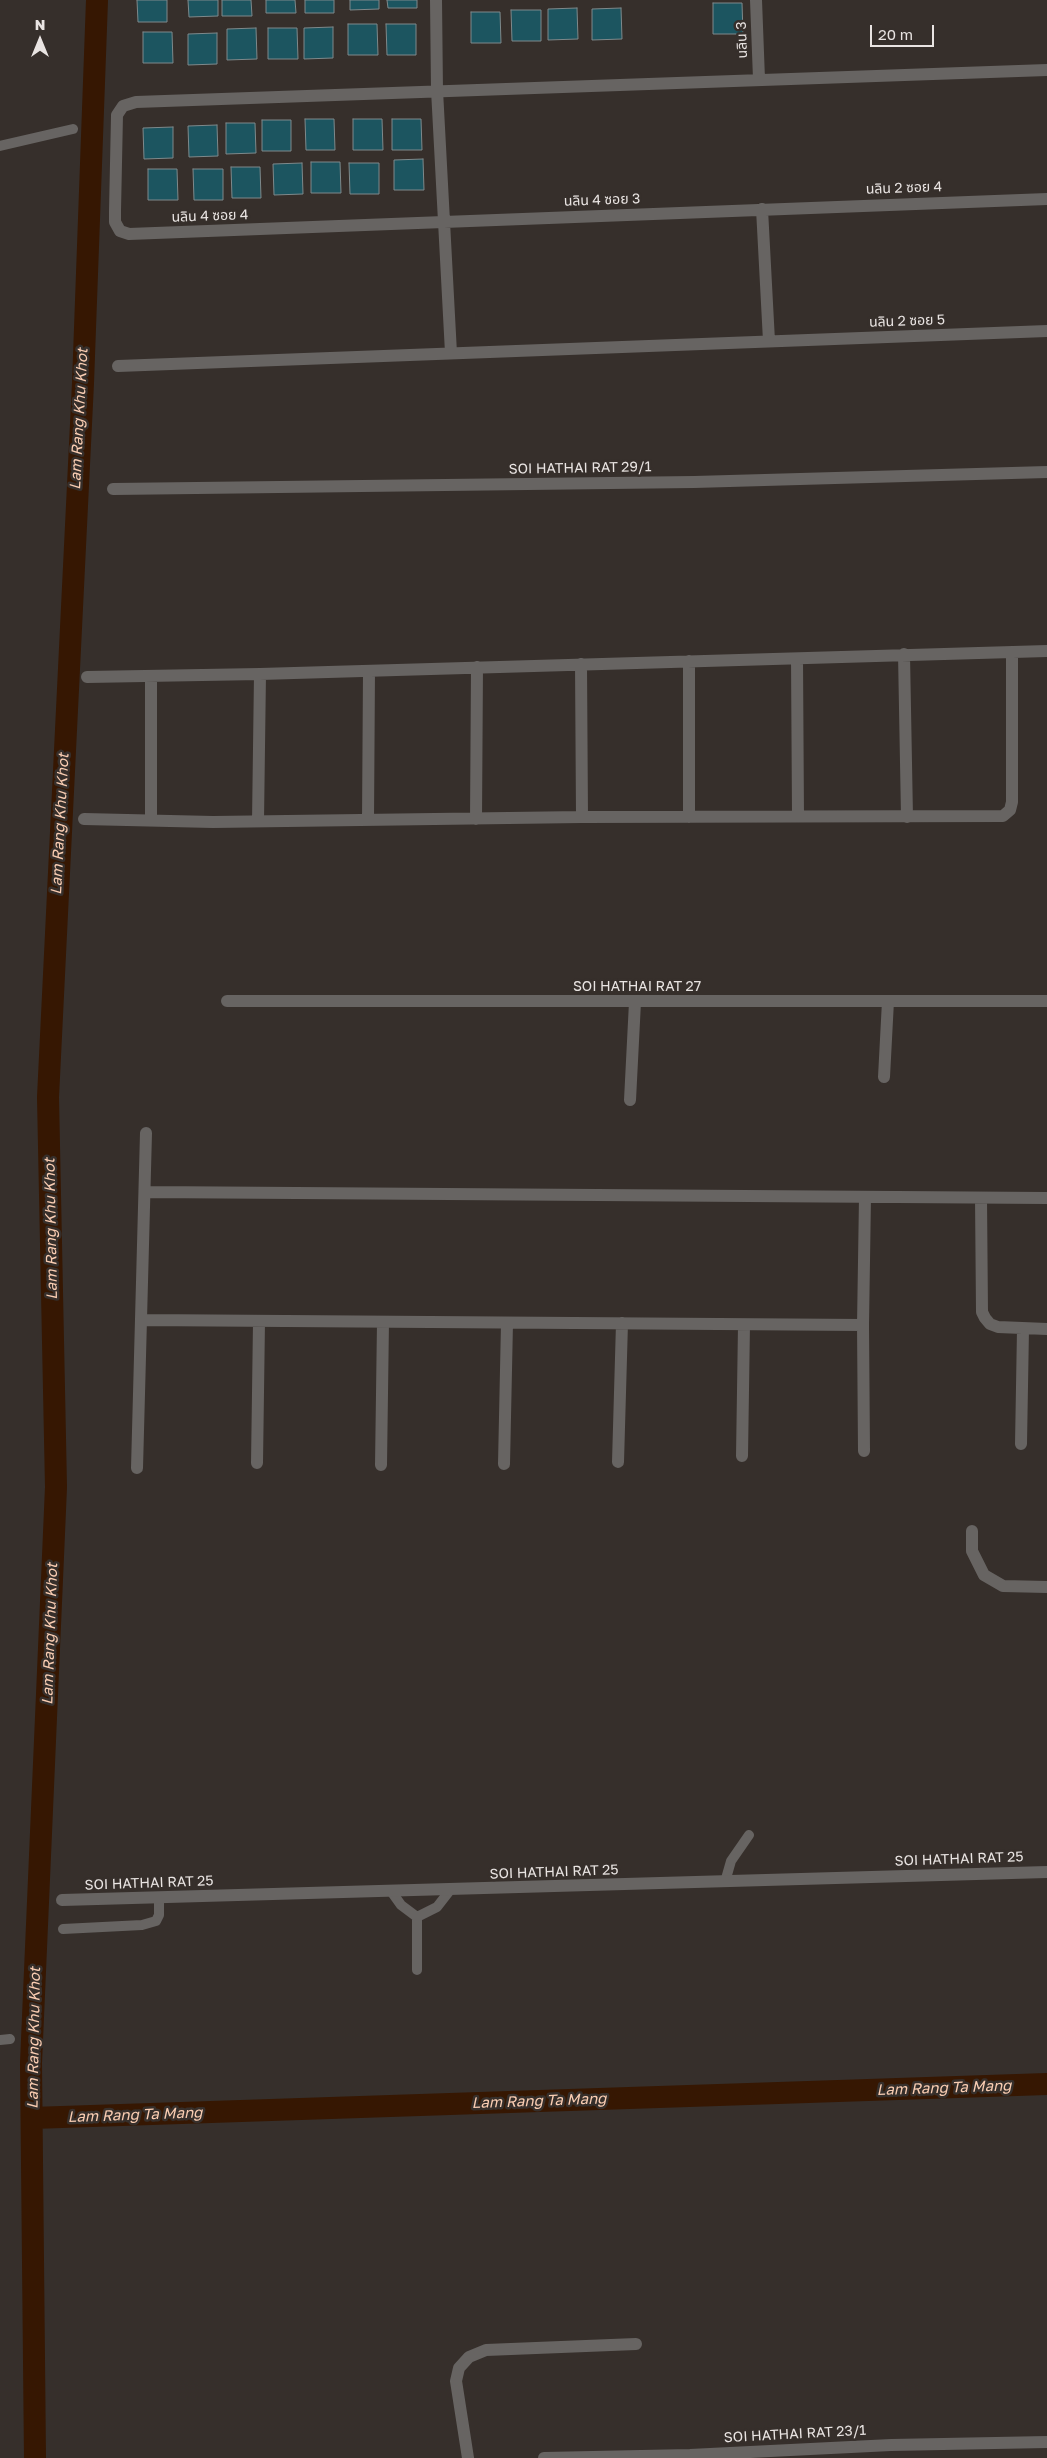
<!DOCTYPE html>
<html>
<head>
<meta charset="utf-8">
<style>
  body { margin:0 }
  #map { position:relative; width:1047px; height:2458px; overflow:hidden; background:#362f2b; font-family:"Golos Text",sans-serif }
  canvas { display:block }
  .north { position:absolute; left:15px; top:15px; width:50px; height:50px; -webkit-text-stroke:4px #362f2b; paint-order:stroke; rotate:0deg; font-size:14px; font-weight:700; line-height:20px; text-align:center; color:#e9e4e2 }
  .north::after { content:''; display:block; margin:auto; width:18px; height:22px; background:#e9e4e2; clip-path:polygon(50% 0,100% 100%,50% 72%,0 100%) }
  .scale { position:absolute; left:870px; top:25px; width:64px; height:22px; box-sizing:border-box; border:2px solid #e9e4e2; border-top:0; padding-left:6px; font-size:15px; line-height:18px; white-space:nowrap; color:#e9e4e2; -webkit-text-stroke:4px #362f2b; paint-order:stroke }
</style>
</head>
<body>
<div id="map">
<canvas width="1047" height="2458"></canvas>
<div class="north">N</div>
<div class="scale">20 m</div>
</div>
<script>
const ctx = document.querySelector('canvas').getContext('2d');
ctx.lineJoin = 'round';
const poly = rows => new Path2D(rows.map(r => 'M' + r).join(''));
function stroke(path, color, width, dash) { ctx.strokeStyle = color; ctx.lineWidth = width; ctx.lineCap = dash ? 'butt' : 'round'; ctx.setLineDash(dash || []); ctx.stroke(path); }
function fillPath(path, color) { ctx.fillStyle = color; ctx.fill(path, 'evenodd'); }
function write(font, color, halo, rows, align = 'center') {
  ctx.font = font + ' "Golos Text","Noto Sans Thai",sans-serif'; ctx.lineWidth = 5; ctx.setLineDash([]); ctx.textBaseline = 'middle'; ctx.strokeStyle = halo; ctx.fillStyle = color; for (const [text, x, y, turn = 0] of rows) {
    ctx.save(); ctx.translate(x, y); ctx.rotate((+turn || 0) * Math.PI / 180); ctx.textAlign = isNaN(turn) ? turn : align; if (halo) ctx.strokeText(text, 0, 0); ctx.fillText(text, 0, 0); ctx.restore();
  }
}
const canal = poly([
  [32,2118,1047,2084],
  [35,2458,31,2063,56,1487,48,1097,83,383,97,0]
]);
const building = poly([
  [137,0,167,0,167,22,138,22,137,0],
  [188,0,218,0,218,16,189,17,188,0],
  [222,0,251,0,252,16,222,16,222,0],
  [266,0,295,0,296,13,266,13,266,0],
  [305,0,334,0,334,13,305,13,305,0],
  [350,0,379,0,379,9,350,10,350,0],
  [387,0,417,0,417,8,388,8,387,0],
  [713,3,742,3,743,34,713,34,713,3],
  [577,8,578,39,548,40,548,9,577,8],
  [621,8,622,39,592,40,592,9,621,8],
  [511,10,541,10,541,41,512,41,511,10],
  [471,12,500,12,501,43,471,43,471,12],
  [348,24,377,24,378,55,348,55,348,24],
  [386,24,416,24,416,55,387,55,386,24],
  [333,27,333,58,304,59,304,28,333,27],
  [256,28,257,59,227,60,227,29,256,28],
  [268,28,297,28,298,59,268,59,268,28],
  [143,32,172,32,173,63,143,63,143,32],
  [217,33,217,64,188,65,188,34,217,33],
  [305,119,334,119,335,150,306,150,305,119],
  [353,119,382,119,383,150,353,150,353,119],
  [392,119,421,119,422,150,392,150,392,119],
  [262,120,291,120,291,151,262,151,262,120],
  [226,123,255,123,256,153,226,154,226,123],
  [217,125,218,156,189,157,188,126,217,125],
  [173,127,173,158,144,159,143,128,173,127],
  [423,159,424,190,394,190,394,160,423,159],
  [311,162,340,162,341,193,311,193,311,162],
  [302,163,303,194,274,195,273,164,302,163],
  [349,163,379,163,379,194,350,194,349,163],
  [231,167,260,167,261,198,232,198,231,167],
  [148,169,177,169,178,200,148,200,148,169],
  [193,169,223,169,223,200,194,200,193,169]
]);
const service = poly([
  [0,146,73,129],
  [725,1882,731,1861,749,1835],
  [391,1891,401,1905,417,1917,417,1970],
  [417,1917,437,1907,451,1889],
  [63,1929,142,1925,156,1921,159,1915,159,1897],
  [0,2040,10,2039]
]);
const minor = poly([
  [436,0,437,90,451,353],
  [756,0,759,79],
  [1047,70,136,102,123,106,117,115,115,211,115,222,120,231,129,234,1047,199],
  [762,209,769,341],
  [118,366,1047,331],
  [113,489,694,482,1047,472],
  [904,654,907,817],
  [797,659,798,816],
  [689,661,689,817],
  [581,664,582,817],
  [87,677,260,674,1047,651],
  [84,819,213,822,582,817,1003,816,1010,810,1012,802,1012,652],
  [476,819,477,667],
  [151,820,151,677],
  [368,820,369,671],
  [258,821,260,674],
  [227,1001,1047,1001],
  [884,1077,888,1001],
  [630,1100,635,1002],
  [146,1192,1047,1198],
  [981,1198,982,1312,985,1318,990,1324,998,1327,1047,1329],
  [141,1320,863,1325,865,1197],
  [863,1325,864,1451],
  [1021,1444,1023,1329],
  [742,1456,744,1325],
  [618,1462,622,1323],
  [257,1463,259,1322],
  [504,1464,507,1323],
  [381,1465,383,1322],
  [137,1468,146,1133],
  [972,1531,972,1551,984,1575,1003,1586,1047,1587],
  [62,1900,1047,1872],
  [468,2458,456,2381,459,2368,469,2357,486,2350,636,2344],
  [544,2458,690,2455,891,2445,1047,2442]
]);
const streetNames = [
  ["นลิน 3",742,40,-92],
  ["นลิน 2 ซอย 4",904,188,-2],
  ["นลิน 4 ซอย 3",602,200,-2],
  ["นลิน 4 ซอย 4",210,216,-2],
  ["นลิน 2 ซอย 5",907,321,-2],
  ["SOI HATHAI RAT 29/1",580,468,-1],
  ["SOI HATHAI RAT 27",637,987],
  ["SOI HATHAI RAT 25",959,1859,-2],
  ["SOI HATHAI RAT 25",554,1872,-2],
  ["SOI HATHAI RAT 25",149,1883,-2],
  ["SOI HATHAI RAT 23/1",795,2434,-3]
];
const waterNames = [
  ["Lam Rang Khu Khot",79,419,-87],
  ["Lam Rang Khu Khot",60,824,-87],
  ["Lam Rang Khu Khot",51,1229,-91],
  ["Lam Rang Khu Khot",50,1634,-88],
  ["Lam Rang Khu Khot",34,2038,-89],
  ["Lam Rang Ta Mang",944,2088,-2],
  ["Lam Rang Ta Mang",539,2101,-2],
  ["Lam Rang Ta Mang",135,2115,-2]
];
stroke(canal, '#361702', 22);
fillPath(building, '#1c5560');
stroke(building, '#7e898b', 1);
stroke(service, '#676462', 10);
stroke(minor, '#676462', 12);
write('14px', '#e9e4e2', '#362f2b', streetNames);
write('italic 15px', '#facdb2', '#362f2b', waterNames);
</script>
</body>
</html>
